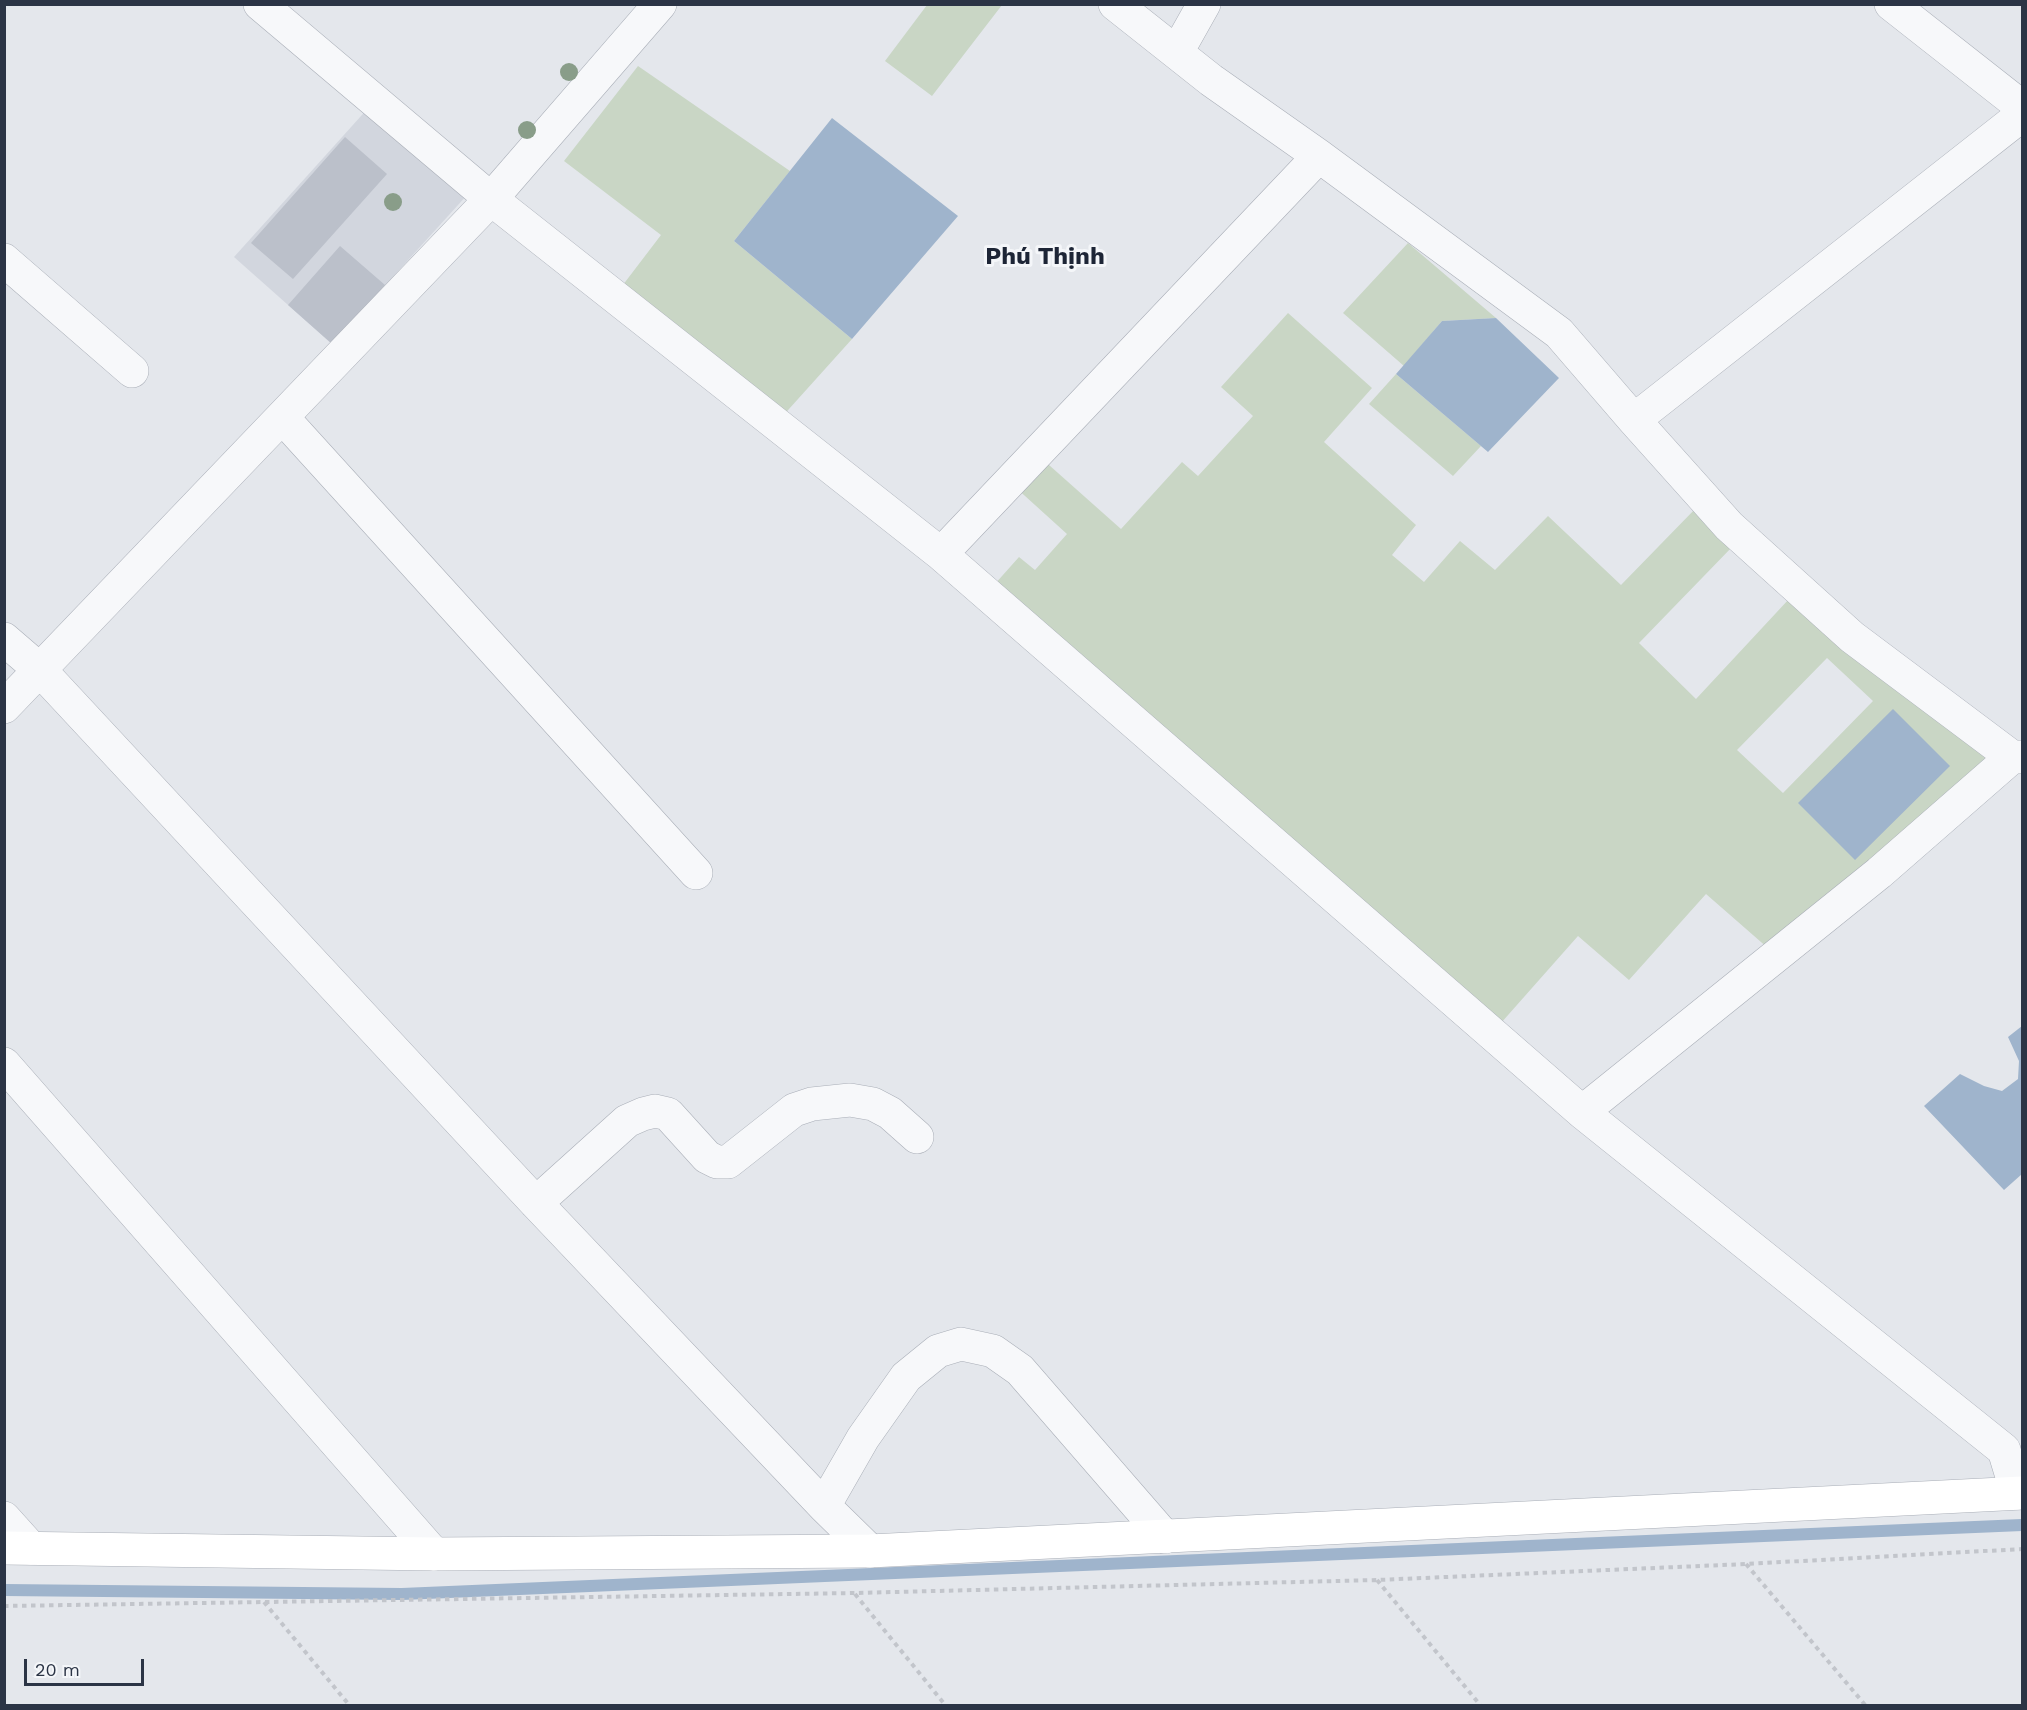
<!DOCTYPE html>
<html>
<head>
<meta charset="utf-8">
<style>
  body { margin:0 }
  #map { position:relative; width:2027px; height:1710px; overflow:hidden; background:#e4e7ec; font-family:"Work Sans",sans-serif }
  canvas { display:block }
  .frame { position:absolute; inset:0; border:6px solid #2b3445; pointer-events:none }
  .scale { position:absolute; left:24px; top:1659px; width:120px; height:27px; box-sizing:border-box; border:3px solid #2b3445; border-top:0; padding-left:8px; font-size:18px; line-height:21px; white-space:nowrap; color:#2b3445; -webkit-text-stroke:4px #f4f6f9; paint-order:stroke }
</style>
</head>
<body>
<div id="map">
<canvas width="2027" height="1710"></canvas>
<div class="frame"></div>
<div class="scale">20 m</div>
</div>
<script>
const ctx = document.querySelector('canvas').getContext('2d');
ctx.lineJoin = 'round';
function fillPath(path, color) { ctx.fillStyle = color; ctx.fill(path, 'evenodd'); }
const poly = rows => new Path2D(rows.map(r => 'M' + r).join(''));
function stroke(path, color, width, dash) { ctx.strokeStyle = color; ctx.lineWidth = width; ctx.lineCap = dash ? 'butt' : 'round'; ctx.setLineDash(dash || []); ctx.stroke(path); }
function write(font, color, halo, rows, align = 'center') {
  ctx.font = font + ' "Work Sans",sans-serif'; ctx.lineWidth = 6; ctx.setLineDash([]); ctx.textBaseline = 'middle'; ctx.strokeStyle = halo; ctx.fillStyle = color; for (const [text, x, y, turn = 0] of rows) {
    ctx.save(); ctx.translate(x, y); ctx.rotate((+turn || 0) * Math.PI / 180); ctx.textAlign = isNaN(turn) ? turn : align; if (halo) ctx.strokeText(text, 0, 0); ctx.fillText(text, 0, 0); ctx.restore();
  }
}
const built = poly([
  [370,106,468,194,332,344,234,257]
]);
const green = poly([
  [927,5,1002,5,932,96,885,61],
  [638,66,790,171,734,241,852,339,780,419,616,294,661,235,564,161],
  [1408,243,1496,318,1442,321,1404,366,1343,313],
  [1288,313,1372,388,1324,442,1416,525,1392,555,1424,582,1460,541,1495,570,1548,516,1621,585,1696,508,1734,545,1639,643,1696,699,1789,599,1993,762,1769,949,1706,894,1629,980,1578,936,1501,1023,994,585,1019,557,1035,570,1067,534,1014,486,1040,457,1121,529,1182,462,1198,476,1253,416,1221,387],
  [1827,658,1873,701,1783,793,1737,750],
  [1396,374,1481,446,1453,476,1369,404]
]);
const water = poly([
  [832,118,958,216,852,339,734,241],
  [1496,318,1559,378,1488,452,1396,374,1442,321],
  [1893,709,1950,766,1855,860,1798,803],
  [2022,1026,2022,1174,2004,1190,1924,1106,1960,1074,1984,1086,2002,1091,2018,1079,2019,1061,2008,1037]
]);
const stream = poly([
  [4,1590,402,1594,2022,1525]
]);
const building = poly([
  [345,137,387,174,293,279,251,243],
  [340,246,385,285,332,344,288,305]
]);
const path = poly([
  [1746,1564,1866,1706],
  [1377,1580,1481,1706],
  [855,1594,946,1706],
  [264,1602,350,1706],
  [4,1606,855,1593,1377,1580,1746,1564,2022,1549]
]);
const street = poly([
  [260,4,491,199,941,554,1582,1112,2004,1450,2017,1493],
  [1115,4,1211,80,1319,156,1559,333,1634,420,1729,526,1852,637,2012,757,2022,757],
  [1891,4,2022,107],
  [1177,52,1204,4],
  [4,260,132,371],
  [283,418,696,873],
  [1634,420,2022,115],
  [941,554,1319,156],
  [4,639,40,670,536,1203,824,1506,870,1551],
  [4,707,491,199,660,4],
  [4,1064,434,1554],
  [1582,1112,1879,873,2012,757],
  [536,1203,627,1121,643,1114,655,1111,668,1114,707,1157,717,1162,728,1162,794,1110,812,1104,850,1100,873,1104,890,1113,917,1137],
  [824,1506,863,1438,906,1377,938,1351,961,1344,993,1351,1020,1370,1165,1537],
  [4,1518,31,1548]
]);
const secondary = poly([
  [4,1548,434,1554,870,1551,2022,1493]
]);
const trees = [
  [569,72],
  [527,130],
  [393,202]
];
const quarterNames = [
  ["Phú Thịnh",1045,257]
];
fillPath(built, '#d2d6de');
fillPath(green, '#c9d6c5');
fillPath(water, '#9fb4cc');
stroke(stream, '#9fb4cc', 12);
fillPath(building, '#bbc0ca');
stroke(street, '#a9aeb7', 34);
stroke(secondary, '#a9aeb7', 34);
stroke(path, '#c2c5cb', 4, [4.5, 4.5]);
stroke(street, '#f7f8fa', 33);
stroke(secondary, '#fff', 33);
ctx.fillStyle = '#899d89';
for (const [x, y] of trees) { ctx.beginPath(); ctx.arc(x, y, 9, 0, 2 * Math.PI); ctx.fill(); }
write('bold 24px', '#1d2536', '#f4f6f9', quarterNames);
</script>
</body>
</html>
